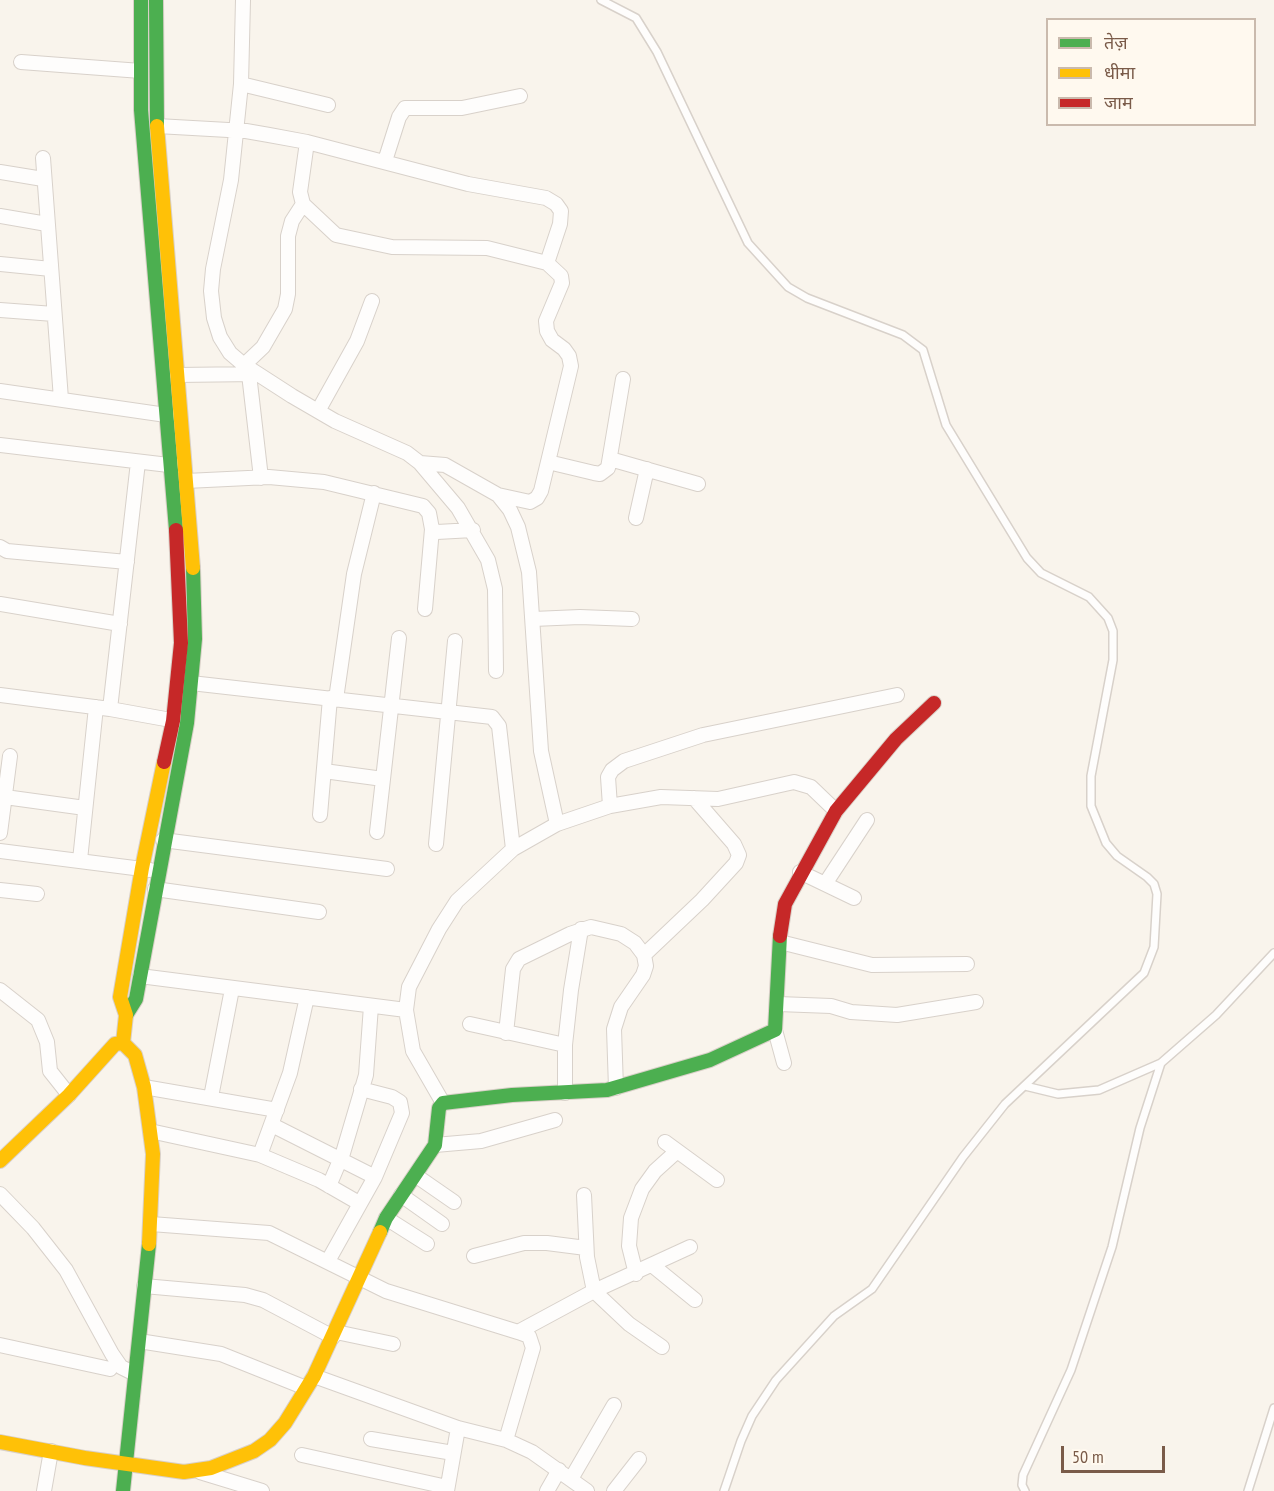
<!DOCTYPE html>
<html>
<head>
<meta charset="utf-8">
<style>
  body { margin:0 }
  #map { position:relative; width:1274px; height:1491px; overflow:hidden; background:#f9f4ec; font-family:"PT Sans Narrow","Noto Sans Devanagari",sans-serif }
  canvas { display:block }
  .legend { position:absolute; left:1046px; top:18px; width:210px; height:108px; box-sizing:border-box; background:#fff9ef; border:2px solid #cabaad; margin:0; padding:8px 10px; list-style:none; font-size:18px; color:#7a5b49 }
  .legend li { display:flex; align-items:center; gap:12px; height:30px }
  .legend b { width:30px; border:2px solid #cabaad }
  .scale { position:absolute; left:1061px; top:1446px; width:104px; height:27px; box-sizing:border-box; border:3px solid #7a5b49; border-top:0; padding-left:8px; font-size:18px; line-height:21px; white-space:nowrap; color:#7a5b49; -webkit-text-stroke:4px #fff9ef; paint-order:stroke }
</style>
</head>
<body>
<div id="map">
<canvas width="1274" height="1491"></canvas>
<ul class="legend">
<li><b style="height:8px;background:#4caf50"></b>तेज़</li>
<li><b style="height:8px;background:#ffc107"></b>धीमा</li>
<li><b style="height:8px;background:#c62828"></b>जाम</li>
</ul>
<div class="scale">50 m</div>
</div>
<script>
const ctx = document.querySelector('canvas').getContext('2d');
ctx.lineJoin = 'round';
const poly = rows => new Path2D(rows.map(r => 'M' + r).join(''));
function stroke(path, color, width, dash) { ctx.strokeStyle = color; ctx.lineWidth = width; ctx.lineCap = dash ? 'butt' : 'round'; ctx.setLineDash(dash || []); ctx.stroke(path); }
const lane = poly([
  [601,0,636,18,657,52,748,243,788,287,807,298,903,335,923,350,946,425,1027,558,1041,573,1089,597,1108,618,1113,631,1113,660,1091,776,1091,806,1106,843,1117,856,1147,877,1154,884,1157,894,1154,947,1144,973,1005,1104,963,1157,872,1289,834,1316,776,1380,752,1416,741,1441,724,1491],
  [1025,1086,1058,1094,1099,1090,1161,1063,1216,1015,1274,953],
  [1025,1491,1022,1485,1023,1475,1071,1370,1112,1247,1140,1128,1161,1063],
  [1248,1491,1274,1408]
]);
const street = poly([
  [243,0,241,84,231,180,213,269,211,291,214,318,220,337,230,353,244,365,292,396,335,421,407,453,420,463,458,508,488,560,495,589,496,671],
  [21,62,141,71],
  [241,84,328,105],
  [157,126,246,131,269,135,307,142,468,184,546,198,556,204,561,211,560,224,547,263],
  [307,142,300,192,303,204,336,235,392,247,487,248,547,263,561,276,562,283,546,321,547,331,552,340,564,349,569,356,571,366,541,491,537,498,530,502,498,495],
  [43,158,61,399],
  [385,161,399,117,405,108,462,108,520,96],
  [0,172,43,179],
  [0,216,47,224],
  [0,264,51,269],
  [0,310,54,314],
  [244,365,263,347,285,309,288,294,288,236,292,221,303,204],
  [249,374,261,478],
  [177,375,257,374],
  [0,391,173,416],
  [318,411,357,341,372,301],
  [0,445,177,466],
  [610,459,698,484],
  [548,462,594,473,600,474,608,468,623,379],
  [420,463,445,465,498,495,510,510,518,527,529,572,541,751,557,824],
  [186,481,269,477,324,482,423,506,429,513,432,529,437,532,473,530],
  [636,518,647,469],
  [0,547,7,551,127,562],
  [0,604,120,624],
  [425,609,432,529],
  [533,619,580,617,632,619],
  [191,683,492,717,499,726,513,849],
  [0,695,110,709,182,722],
  [336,699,354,574,374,493],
  [110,709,138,462],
  [324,771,383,779],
  [5,797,85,808],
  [610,806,608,777,612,770,624,761,703,735,897,695],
  [320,815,330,698],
  [377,832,399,638],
  [0,833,10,756],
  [163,840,387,869],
  [436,844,455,641],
  [0,851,150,870],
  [80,860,96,707],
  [800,872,854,898],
  [825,884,867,820],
  [155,889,319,912],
  [0,890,37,894],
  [780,942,872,965,967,964],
  [644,955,702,900,736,863,739,855,734,844,694,798],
  [140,976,406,1010],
  [0,990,38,1020,47,1042,50,1071,69,1095],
  [778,1004,831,1006,851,1012,897,1015,976,1002],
  [470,1024,565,1045],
  [775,1030,784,1063],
  [506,1033,513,969,519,959,570,934,591,927,621,934,635,943,644,955,646,966,643,975,621,1007,614,1029,616,1088],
  [144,1087,277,1110],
  [565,1093,565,1045,571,990,581,929],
  [211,1097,232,989],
  [443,1103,413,1051,406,1010,409,987,439,929,457,901,513,849,557,824,610,806,661,797,718,799,794,782,811,787,836,811],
  [272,1125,375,1177],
  [150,1131,260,1155,319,1180,359,1203],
  [665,1142,717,1180],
  [435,1145,481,1141,555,1120],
  [260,1155,290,1073,307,997],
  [415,1175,454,1202],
  [329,1186,343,1153,366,1075,371,1006],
  [0,1194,33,1228,66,1270,112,1354,121,1367,135,1374],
  [401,1195,442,1224],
  [584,1195,587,1257,594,1291,629,1324,662,1347],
  [386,1218,427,1244],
  [151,1224,269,1233,386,1291,518,1332,594,1291,690,1247],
  [474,1256,524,1243,547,1243,586,1248],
  [328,1261,375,1177,402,1113,400,1102,392,1097,361,1089],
  [652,1265,695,1300],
  [636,1274,629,1246,631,1218,642,1189,655,1171,676,1152],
  [144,1286,245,1295,263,1300,333,1337],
  [336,1332,393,1344],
  [139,1341,221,1354,306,1388],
  [0,1345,110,1369],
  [314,1376,458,1428,506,1440,532,1452,587,1491],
  [371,1439,453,1453],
  [506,1440,533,1348,529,1336,518,1332],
  [302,1455,447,1487],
  [200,1472,262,1491],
  [571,1479,614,1405],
  [44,1491,51,1451],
  [447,1491,458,1428],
  [547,1491,559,1470],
  [614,1491,639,1459]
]);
const fast = poly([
  [141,0,141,110,176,530],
  [156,0,157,126],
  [126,1015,136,999,187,723,195,639,193,568],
  [380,1232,386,1218,435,1145,439,1108,443,1103,512,1095,607,1090,710,1060,775,1030,780,936],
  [123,1491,149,1244]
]);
const slow = poly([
  [157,126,193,568],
  [123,1043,126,1015,120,997,142,868,164,762],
  [0,1161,69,1095,115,1044,123,1043,135,1055,144,1087,153,1154,149,1244],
  [0,1442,85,1458,184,1472,211,1468,254,1451,270,1440,285,1423,314,1376,380,1232]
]);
const jam = poly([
  [164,762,173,721,181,643,176,530],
  [780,936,785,904,836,811,896,739,934,703]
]);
stroke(lane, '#d8d1ca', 10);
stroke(street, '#d8d1ca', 16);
stroke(fast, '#d9d0c8', 16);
stroke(slow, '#d9d0c8', 16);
stroke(jam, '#d9d0c8', 16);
stroke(lane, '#fefdfc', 7);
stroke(street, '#fefdfc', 14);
stroke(fast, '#4caf50', 14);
stroke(slow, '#ffc107', 14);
stroke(jam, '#c62828', 14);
</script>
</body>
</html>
